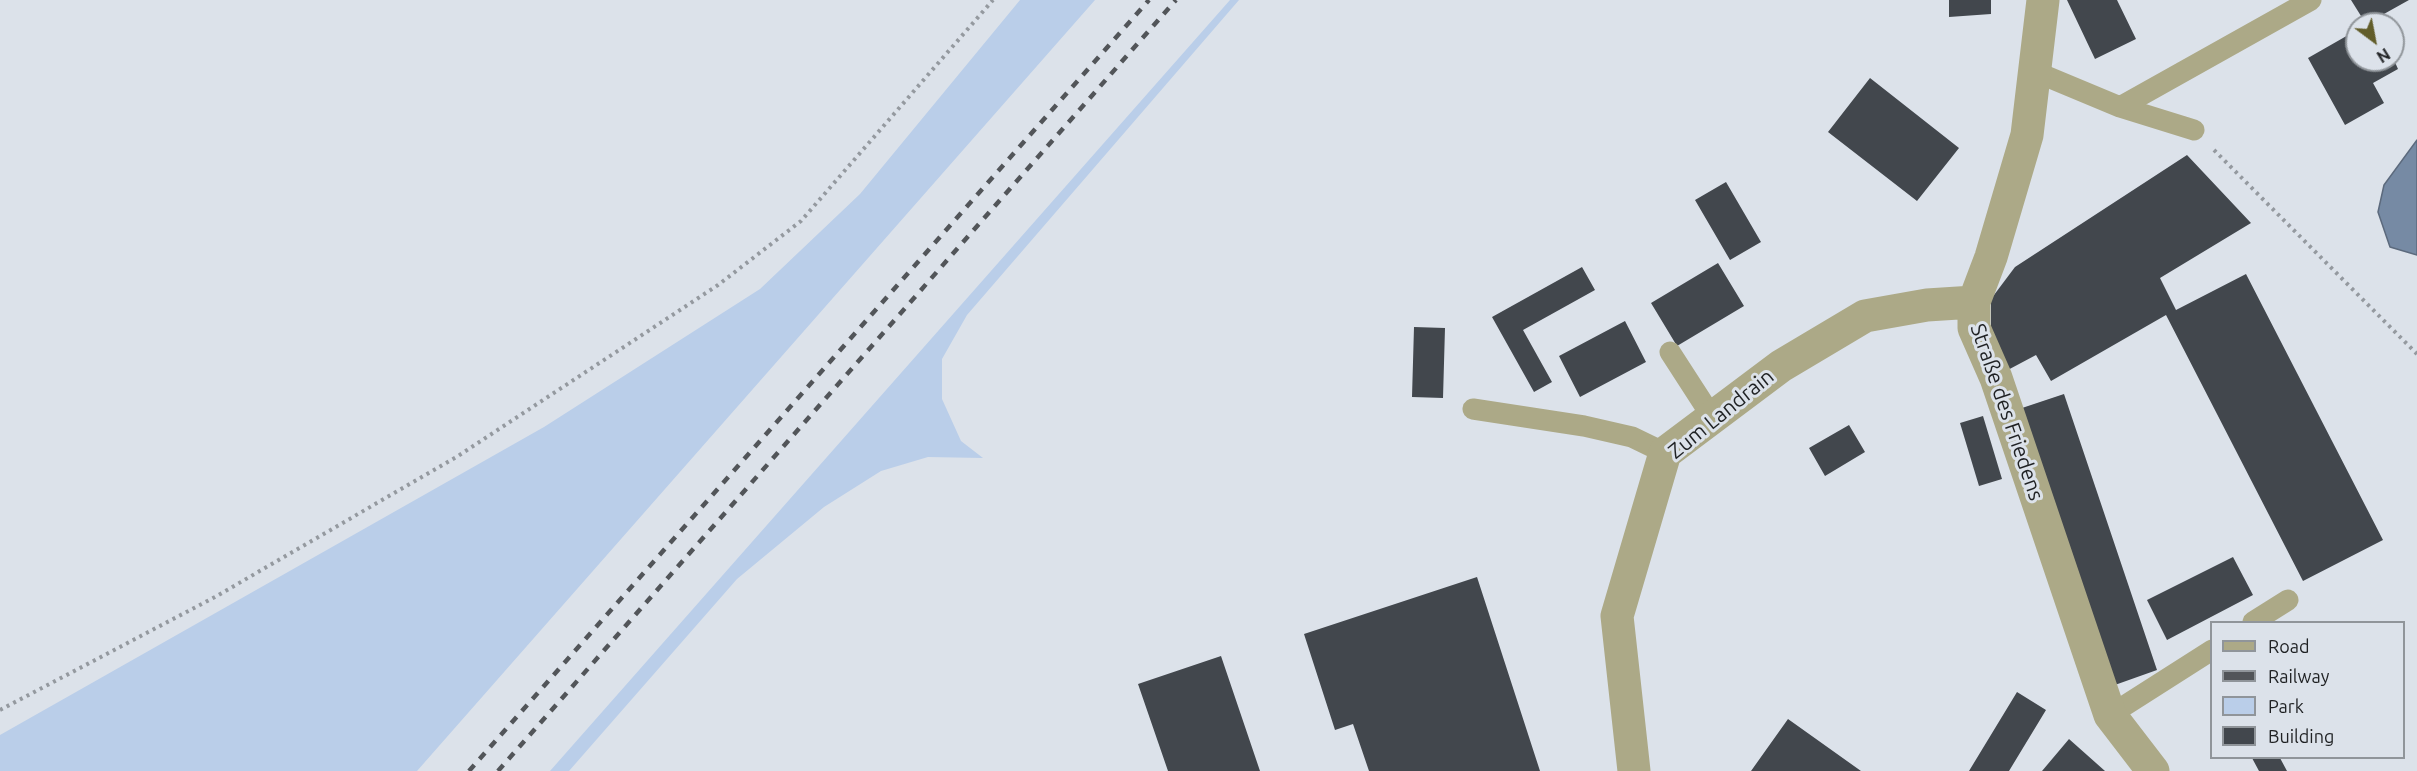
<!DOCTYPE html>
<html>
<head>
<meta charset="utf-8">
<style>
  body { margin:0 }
  #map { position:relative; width:2417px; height:771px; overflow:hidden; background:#dce2ea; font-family:Ubuntu,sans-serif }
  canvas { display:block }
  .legend { position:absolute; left:2210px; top:621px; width:195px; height:138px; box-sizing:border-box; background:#dce2ea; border:2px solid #90959a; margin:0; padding:8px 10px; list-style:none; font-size:18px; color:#1f2123 }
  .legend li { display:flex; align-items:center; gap:12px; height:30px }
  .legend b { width:30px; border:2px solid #90959a }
  .north { position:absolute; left:2345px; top:12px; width:60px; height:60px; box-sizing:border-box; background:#dce2ea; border:2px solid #90959a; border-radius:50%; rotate:148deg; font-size:16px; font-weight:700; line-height:24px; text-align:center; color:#1f2123 }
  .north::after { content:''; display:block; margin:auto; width:21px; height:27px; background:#625d2a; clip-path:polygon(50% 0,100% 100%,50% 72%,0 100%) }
</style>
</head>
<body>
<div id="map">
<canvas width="2417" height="771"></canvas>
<ul class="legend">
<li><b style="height:8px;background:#aca987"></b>Road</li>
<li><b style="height:8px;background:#525559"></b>Railway</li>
<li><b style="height:16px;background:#bacee9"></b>Park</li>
<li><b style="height:16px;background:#42474d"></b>Building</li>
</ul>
<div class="north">N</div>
</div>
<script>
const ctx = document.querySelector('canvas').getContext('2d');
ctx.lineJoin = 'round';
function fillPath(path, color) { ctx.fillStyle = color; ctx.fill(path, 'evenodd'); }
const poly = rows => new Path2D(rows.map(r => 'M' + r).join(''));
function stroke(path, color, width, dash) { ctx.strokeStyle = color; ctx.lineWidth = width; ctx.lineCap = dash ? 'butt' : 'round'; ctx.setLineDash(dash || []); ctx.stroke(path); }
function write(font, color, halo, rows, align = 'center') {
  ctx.font = font + ' Ubuntu,sans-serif'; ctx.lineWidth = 6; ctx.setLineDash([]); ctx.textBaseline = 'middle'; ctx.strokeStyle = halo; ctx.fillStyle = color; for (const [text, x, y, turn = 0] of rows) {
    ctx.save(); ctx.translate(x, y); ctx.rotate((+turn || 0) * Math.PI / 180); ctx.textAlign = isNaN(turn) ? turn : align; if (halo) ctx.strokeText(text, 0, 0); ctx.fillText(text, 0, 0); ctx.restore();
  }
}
const green = poly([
  [1020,0,1095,0,417,771,0,771,0,735,544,427,760,289,860,194],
  [1230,0,1239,0,967,315,942,359,942,399,961,441,983,458,928,457,881,471,824,507,737,579,569,771,550,771]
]);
const water = poly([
  [2417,140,2417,255,2390,247,2378,212,2384,185,2417,140]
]);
const building = poly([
  [1949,0,1991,0,1991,14,1949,17],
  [2067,0,2117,0,2136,39,2095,59],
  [2351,0,2409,0,2366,24],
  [2350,34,2357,47,2357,60,2394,60,2398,69,2373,83,2384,103,2345,125,2308,58],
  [1870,78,1959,148,1917,201,1828,132],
  [2187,155,2251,223,2160,278,2176,310,2246,274,2383,540,2303,581,2166,315,2051,381,2036,355,2004,372,1991,346,1991,299,2015,267],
  [1726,182,1761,242,1730,260,1695,200],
  [1718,263,1744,306,1677,346,1651,303],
  [1582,267,1595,290,1523,330,1552,382,1534,392,1492,317],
  [1625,321,1646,362,1580,397,1559,356],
  [1414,327,1445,328,1443,398,1412,397],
  [2064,394,2157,670,2112,686,2019,409],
  [1983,416,2002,479,1979,486,1960,423],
  [1849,425,1865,452,1825,476,1809,448],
  [2233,557,2253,595,2167,640,2147,600],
  [1477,577,1540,771,1369,771,1353,724,1335,730,1304,634],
  [1221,656,1260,771,1168,771,1138,684],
  [2017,692,2046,710,2009,771,1969,771],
  [1788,719,1861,771,1751,771],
  [2069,739,2105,771,2042,771],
  [2252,758,2280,758,2287,771,2259,771]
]);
const path = poly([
  [2214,150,2417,354],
  [0,710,215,597,458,456,718,285,801,221,993,0]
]);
const service = poly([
  [2036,72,2120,107,2194,130],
  [2120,107,2311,0],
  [1670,352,1712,417],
  [1473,409,1584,426,1632,437,1665,453],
  [2253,622,2288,600],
  [2110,715,2212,650]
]);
const minor = poly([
  [2043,0,2027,135,1991,257,1974,302,1974,328,1996,378,2110,715,2153,771],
  [1634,771,1617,616,1665,453,1781,366,1865,316,1927,305,1974,302]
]);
const rail = poly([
  [469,771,1149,0],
  [498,771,1176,0]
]);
const streetNames = [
  ["Straße des Friedens",2007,412,71],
  ["Zum Landrain",1721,414,-39]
];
fillPath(green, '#bacee9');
fillPath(water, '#768aa4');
stroke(water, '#5c6a7d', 1.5);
fillPath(building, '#42474d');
stroke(path, '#94999f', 4, [3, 4.5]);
stroke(service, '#aca987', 21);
stroke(minor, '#aca987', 33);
stroke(rail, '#525559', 4.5, [8, 8]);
write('21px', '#1f2123', '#dce2ea', streetNames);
</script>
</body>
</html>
